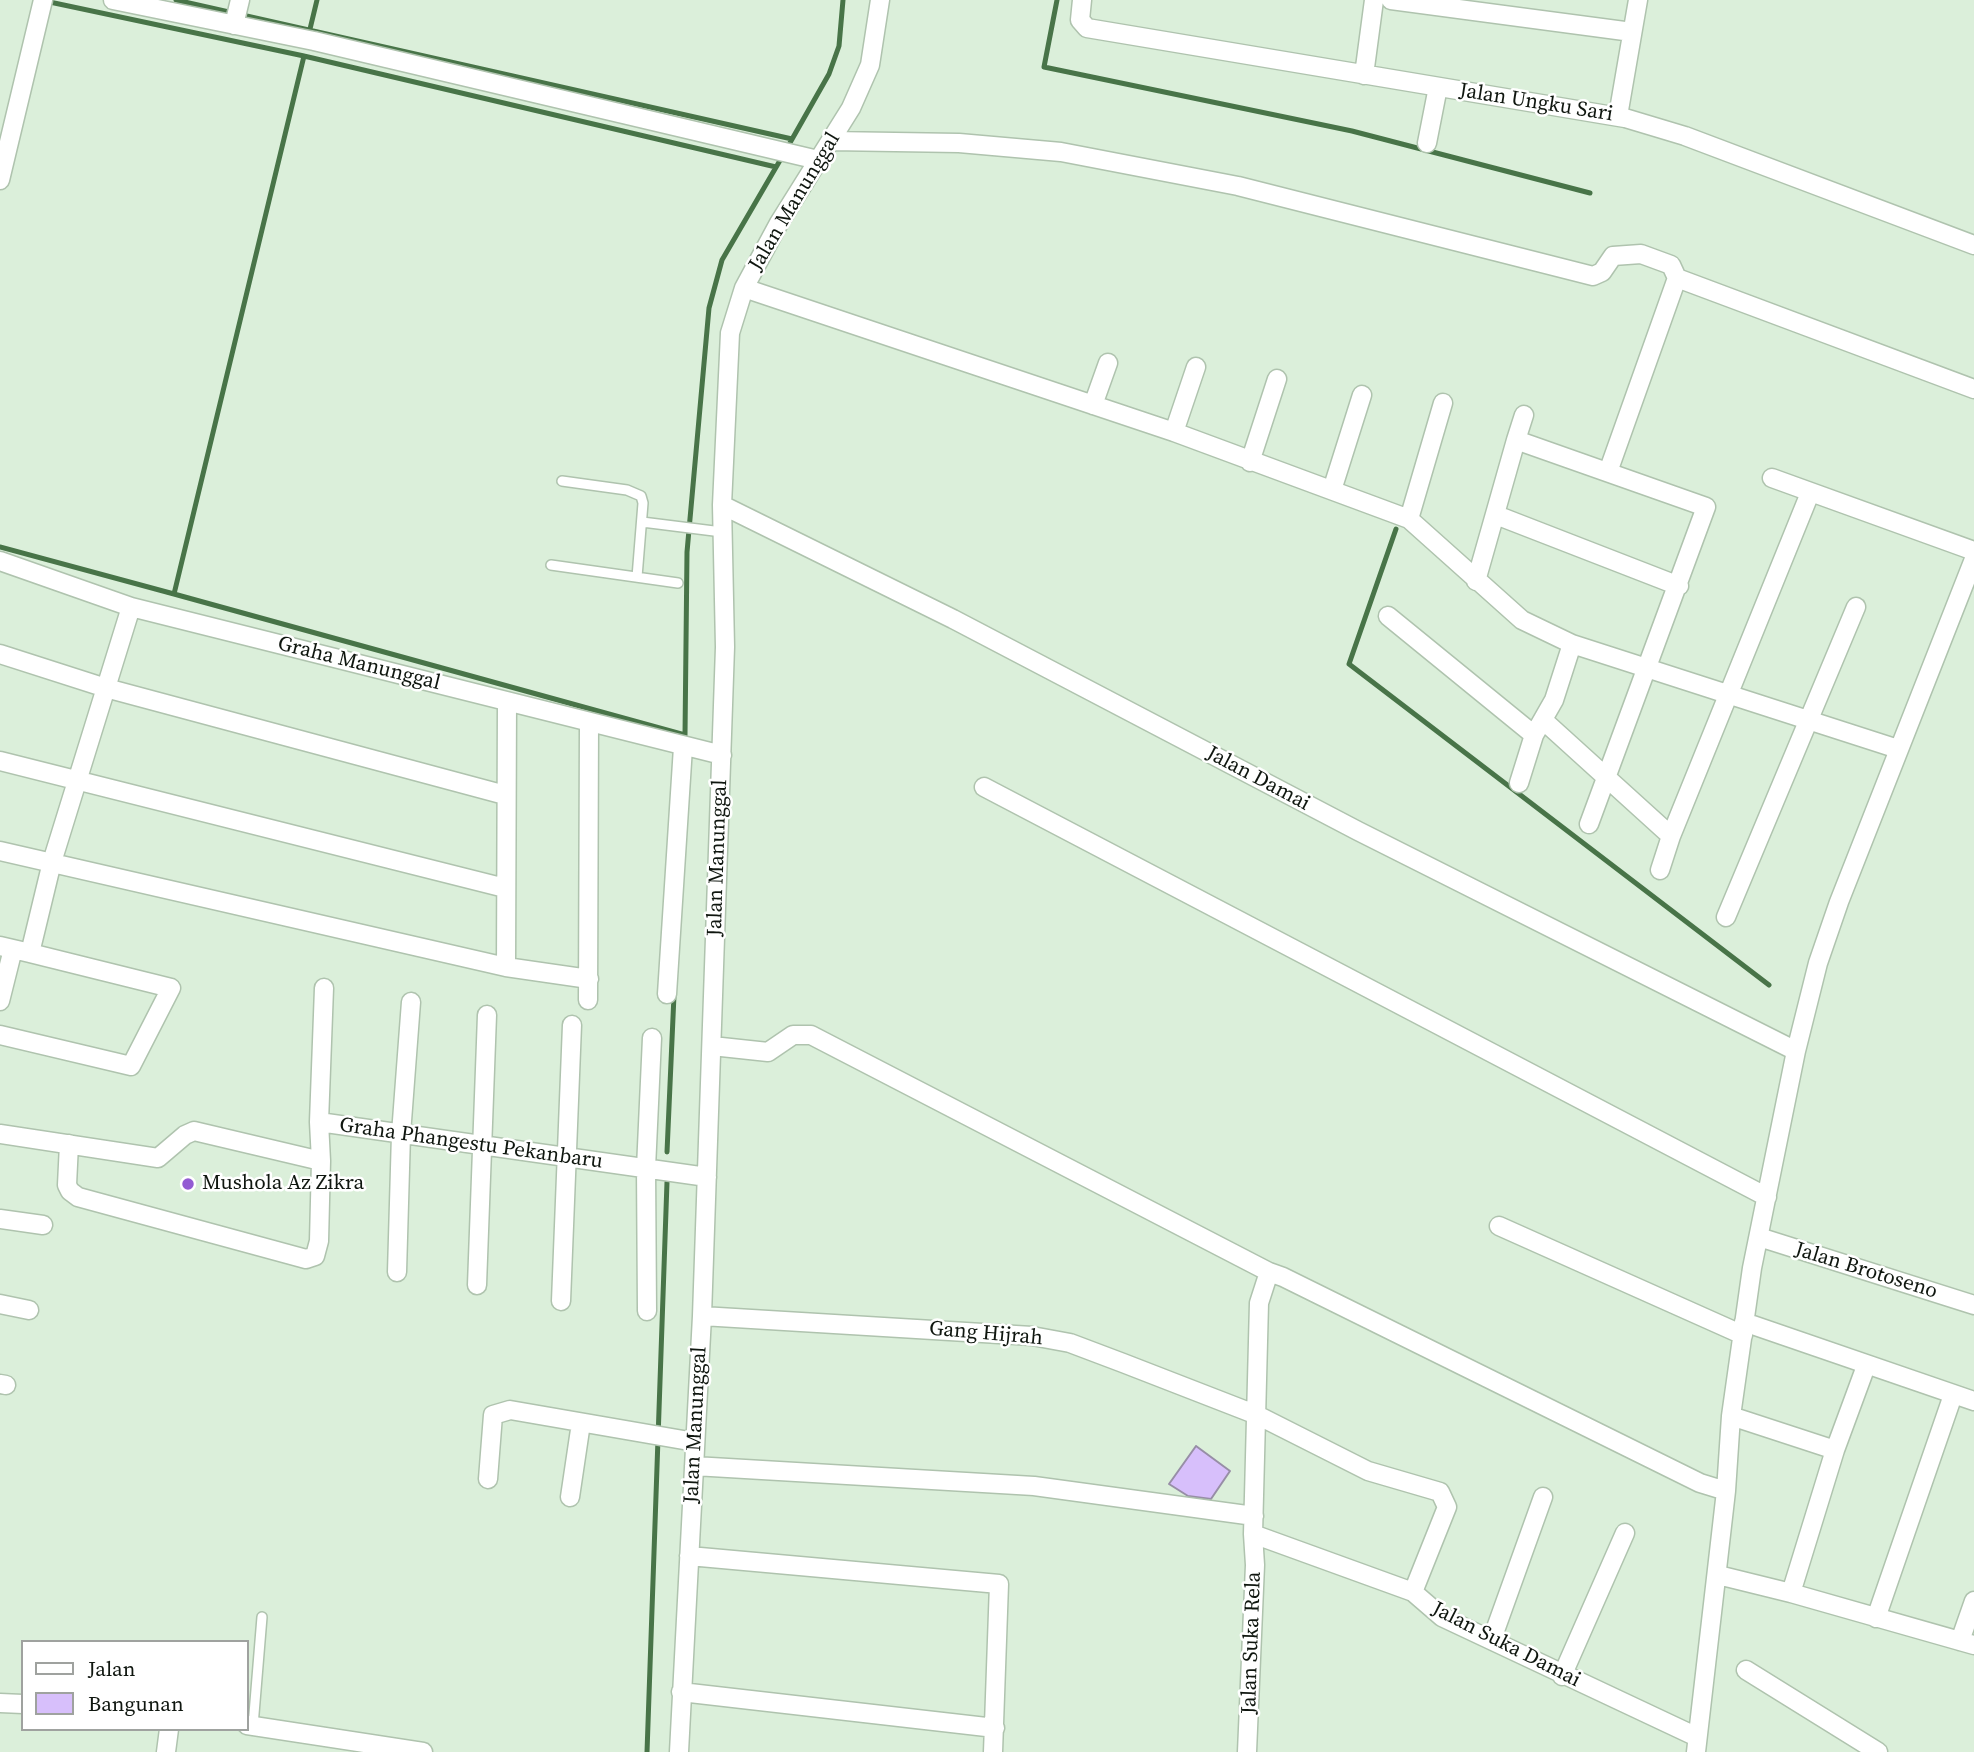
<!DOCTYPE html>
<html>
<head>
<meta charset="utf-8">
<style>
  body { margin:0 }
  #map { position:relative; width:1974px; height:1752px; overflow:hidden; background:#dbefda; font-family:"Source Serif 4",serif }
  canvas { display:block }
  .legend { position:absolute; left:21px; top:1640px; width:228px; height:91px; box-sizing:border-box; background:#fff; border:2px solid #9fa29f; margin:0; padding:9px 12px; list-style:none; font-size:21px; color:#0f160f }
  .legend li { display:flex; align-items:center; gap:14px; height:35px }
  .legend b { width:35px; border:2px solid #9fa29f }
</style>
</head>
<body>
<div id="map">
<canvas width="1974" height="1752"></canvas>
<ul class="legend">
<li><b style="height:9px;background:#fff"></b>Jalan</li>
<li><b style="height:19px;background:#d7bffb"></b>Bangunan</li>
</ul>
</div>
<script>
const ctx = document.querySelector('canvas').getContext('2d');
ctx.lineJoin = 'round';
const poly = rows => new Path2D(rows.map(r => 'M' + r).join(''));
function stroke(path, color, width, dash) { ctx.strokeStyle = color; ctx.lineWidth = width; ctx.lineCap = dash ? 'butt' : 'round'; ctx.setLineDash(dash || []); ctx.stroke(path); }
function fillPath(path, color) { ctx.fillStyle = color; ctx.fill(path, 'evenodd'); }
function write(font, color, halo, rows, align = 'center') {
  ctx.font = font + ' "Source Serif 4",serif'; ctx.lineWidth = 5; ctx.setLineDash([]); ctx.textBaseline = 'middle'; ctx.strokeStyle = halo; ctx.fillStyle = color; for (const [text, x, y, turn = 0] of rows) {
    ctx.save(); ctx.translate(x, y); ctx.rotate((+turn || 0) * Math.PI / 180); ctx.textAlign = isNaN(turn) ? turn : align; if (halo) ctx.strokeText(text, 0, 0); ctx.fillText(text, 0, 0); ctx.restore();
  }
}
const stream = poly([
  [176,0,792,139],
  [1057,0,1044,67,1352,131,1590,193],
  [45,1,304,56,776,167],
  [310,29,317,0],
  [304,56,174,594,685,735,687,552,709,308,722,260,782,157],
  [787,148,829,74,839,46,843,0],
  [1396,529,1349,664,1769,985],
  [0,547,174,594],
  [667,1152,674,995],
  [647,1752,667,1182]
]);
const building = poly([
  [1196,1446,1230,1471,1211,1499,1188,1496,1169,1484,1196,1446]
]);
const service = poly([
  [562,481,627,490,641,496,643,503,637,577],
  [642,522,722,532],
  [551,565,678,583],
  [253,1726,262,1617]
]);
const minor = poly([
  [113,0,314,41,818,160],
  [1082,0,1080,20,1087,28,1625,118,1685,136,1974,245],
  [1391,0,1632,32],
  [234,25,240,0],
  [1364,75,1374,0],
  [1618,116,1638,0],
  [831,141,959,143,1061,152,1238,186,1593,276,1602,272,1613,256,1641,254,1671,265,1677,278,1974,389],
  [1427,143,1438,87],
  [0,180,43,0],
  [744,288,1174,432,1409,519,1522,620,1572,644],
  [1093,405,1108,363],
  [1174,432,1196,367],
  [1516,440,1524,415],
  [1250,462,1277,379],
  [1608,472,1677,278],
  [1772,478,1974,551],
  [1332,490,1362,395],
  [722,505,953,619,1358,831,1796,1051],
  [1496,515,1679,586],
  [1409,519,1443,403],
  [0,561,131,607,722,755],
  [1476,581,1516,440,1706,507,1589,824],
  [1388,616,1534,735,1554,700,1572,644,1898,749],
  [0,654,106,688,505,795],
  [507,701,506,967,589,979],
  [1543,720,1671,836],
  [0,761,505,888],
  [1519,783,1534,735],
  [984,787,1767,1197],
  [0,851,506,967],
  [1660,870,1671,836,1810,493],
  [1726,917,1856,607],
  [0,946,30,953,52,862,131,607],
  [667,994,683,747],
  [588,1000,589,723],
  [0,1001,13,949],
  [0,1035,131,1066,171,988,30,953],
  [712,1046,768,1052,793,1035,811,1035,1269,1272],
  [319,1122,324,988],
  [0,1134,158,1158,185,1135,194,1131,321,1161,319,1122,707,1177],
  [69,1144,67,1185,70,1191,78,1197,306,1259,315,1256,319,1241,321,1161],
  [0,1219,43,1225],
  [1499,1226,1743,1335],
  [1759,1237,1974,1305],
  [397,1272,401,1134,411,1002],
  [477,1285,487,1015],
  [561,1301,572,1025],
  [0,1304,29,1310],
  [647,1311,646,1168,652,1038],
  [702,1316,1032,1336,1070,1343,1123,1363,1257,1415,1368,1471,1440,1492,1447,1507,1413,1592],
  [1744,1322,1974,1401],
  [0,1384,6,1385],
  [1731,1416,1835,1450,1866,1366],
  [694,1466,1034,1486,1254,1516],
  [488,1479,493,1415,510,1410,695,1442],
  [570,1497,581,1423],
  [689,1556,999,1584,993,1752],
  [1718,1575,1791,1593,1835,1450],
  [1791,1593,1974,1645],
  [1876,1618,1953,1395],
  [1492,1639,1543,1497],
  [1960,1641,1974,1601],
  [1746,1670,1878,1752],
  [1562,1676,1625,1533],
  [681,1692,995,1728],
  [0,1703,23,1704],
  [247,1725,423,1752],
  [1697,1737,1442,1617,1413,1592,1253,1534,1259,1303,1269,1272,1283,1277,1700,1483,1726,1491,1731,1416,1752,1268,1796,1051,1818,963,1839,902,1974,559],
  [166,1752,169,1729],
  [679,1752,702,1316,725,647,722,505,730,333,744,288,779,223,851,108,870,65,880,0],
  [1247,1752,1255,1565,1253,1534],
  [1696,1752,1726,1491]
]);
const markers = [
  [188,1184,7,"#935bd3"]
];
const streetNames = [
  ["Jalan Ungku Sari",1536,103,9],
  ["Jalan Manunggal",795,202,-59],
  ["Graha Manunggal",359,664,14],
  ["Jalan Damai",1258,779,28],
  ["Jalan Manunggal",718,858,-88],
  ["Graha Phangestu Pekanbaru",471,1144,8],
  ["Jalan Brotoseno",1866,1271,17],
  ["Gang Hijrah",986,1334,5],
  ["Jalan Manunggal",696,1425,-87],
  ["Jalan Suka Rela",1252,1643,-88],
  ["Jalan Suka Damai",1506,1645,27]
];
const poiNames = [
  ["Mushola Az Zikra",202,1184]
];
stroke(stream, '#487448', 5);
fillPath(building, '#d7bffb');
stroke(building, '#978ea6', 2);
stroke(service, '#afc3ae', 12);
stroke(minor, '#afc3ae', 21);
stroke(service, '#fff', 9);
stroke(minor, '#fff', 18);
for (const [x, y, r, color] of markers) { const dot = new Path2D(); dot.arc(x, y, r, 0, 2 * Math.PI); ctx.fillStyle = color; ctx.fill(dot); stroke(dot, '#fff', 2.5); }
write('21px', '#0f160f', '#fff', streetNames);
write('21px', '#0f160f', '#fff', poiNames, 'left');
</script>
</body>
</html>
